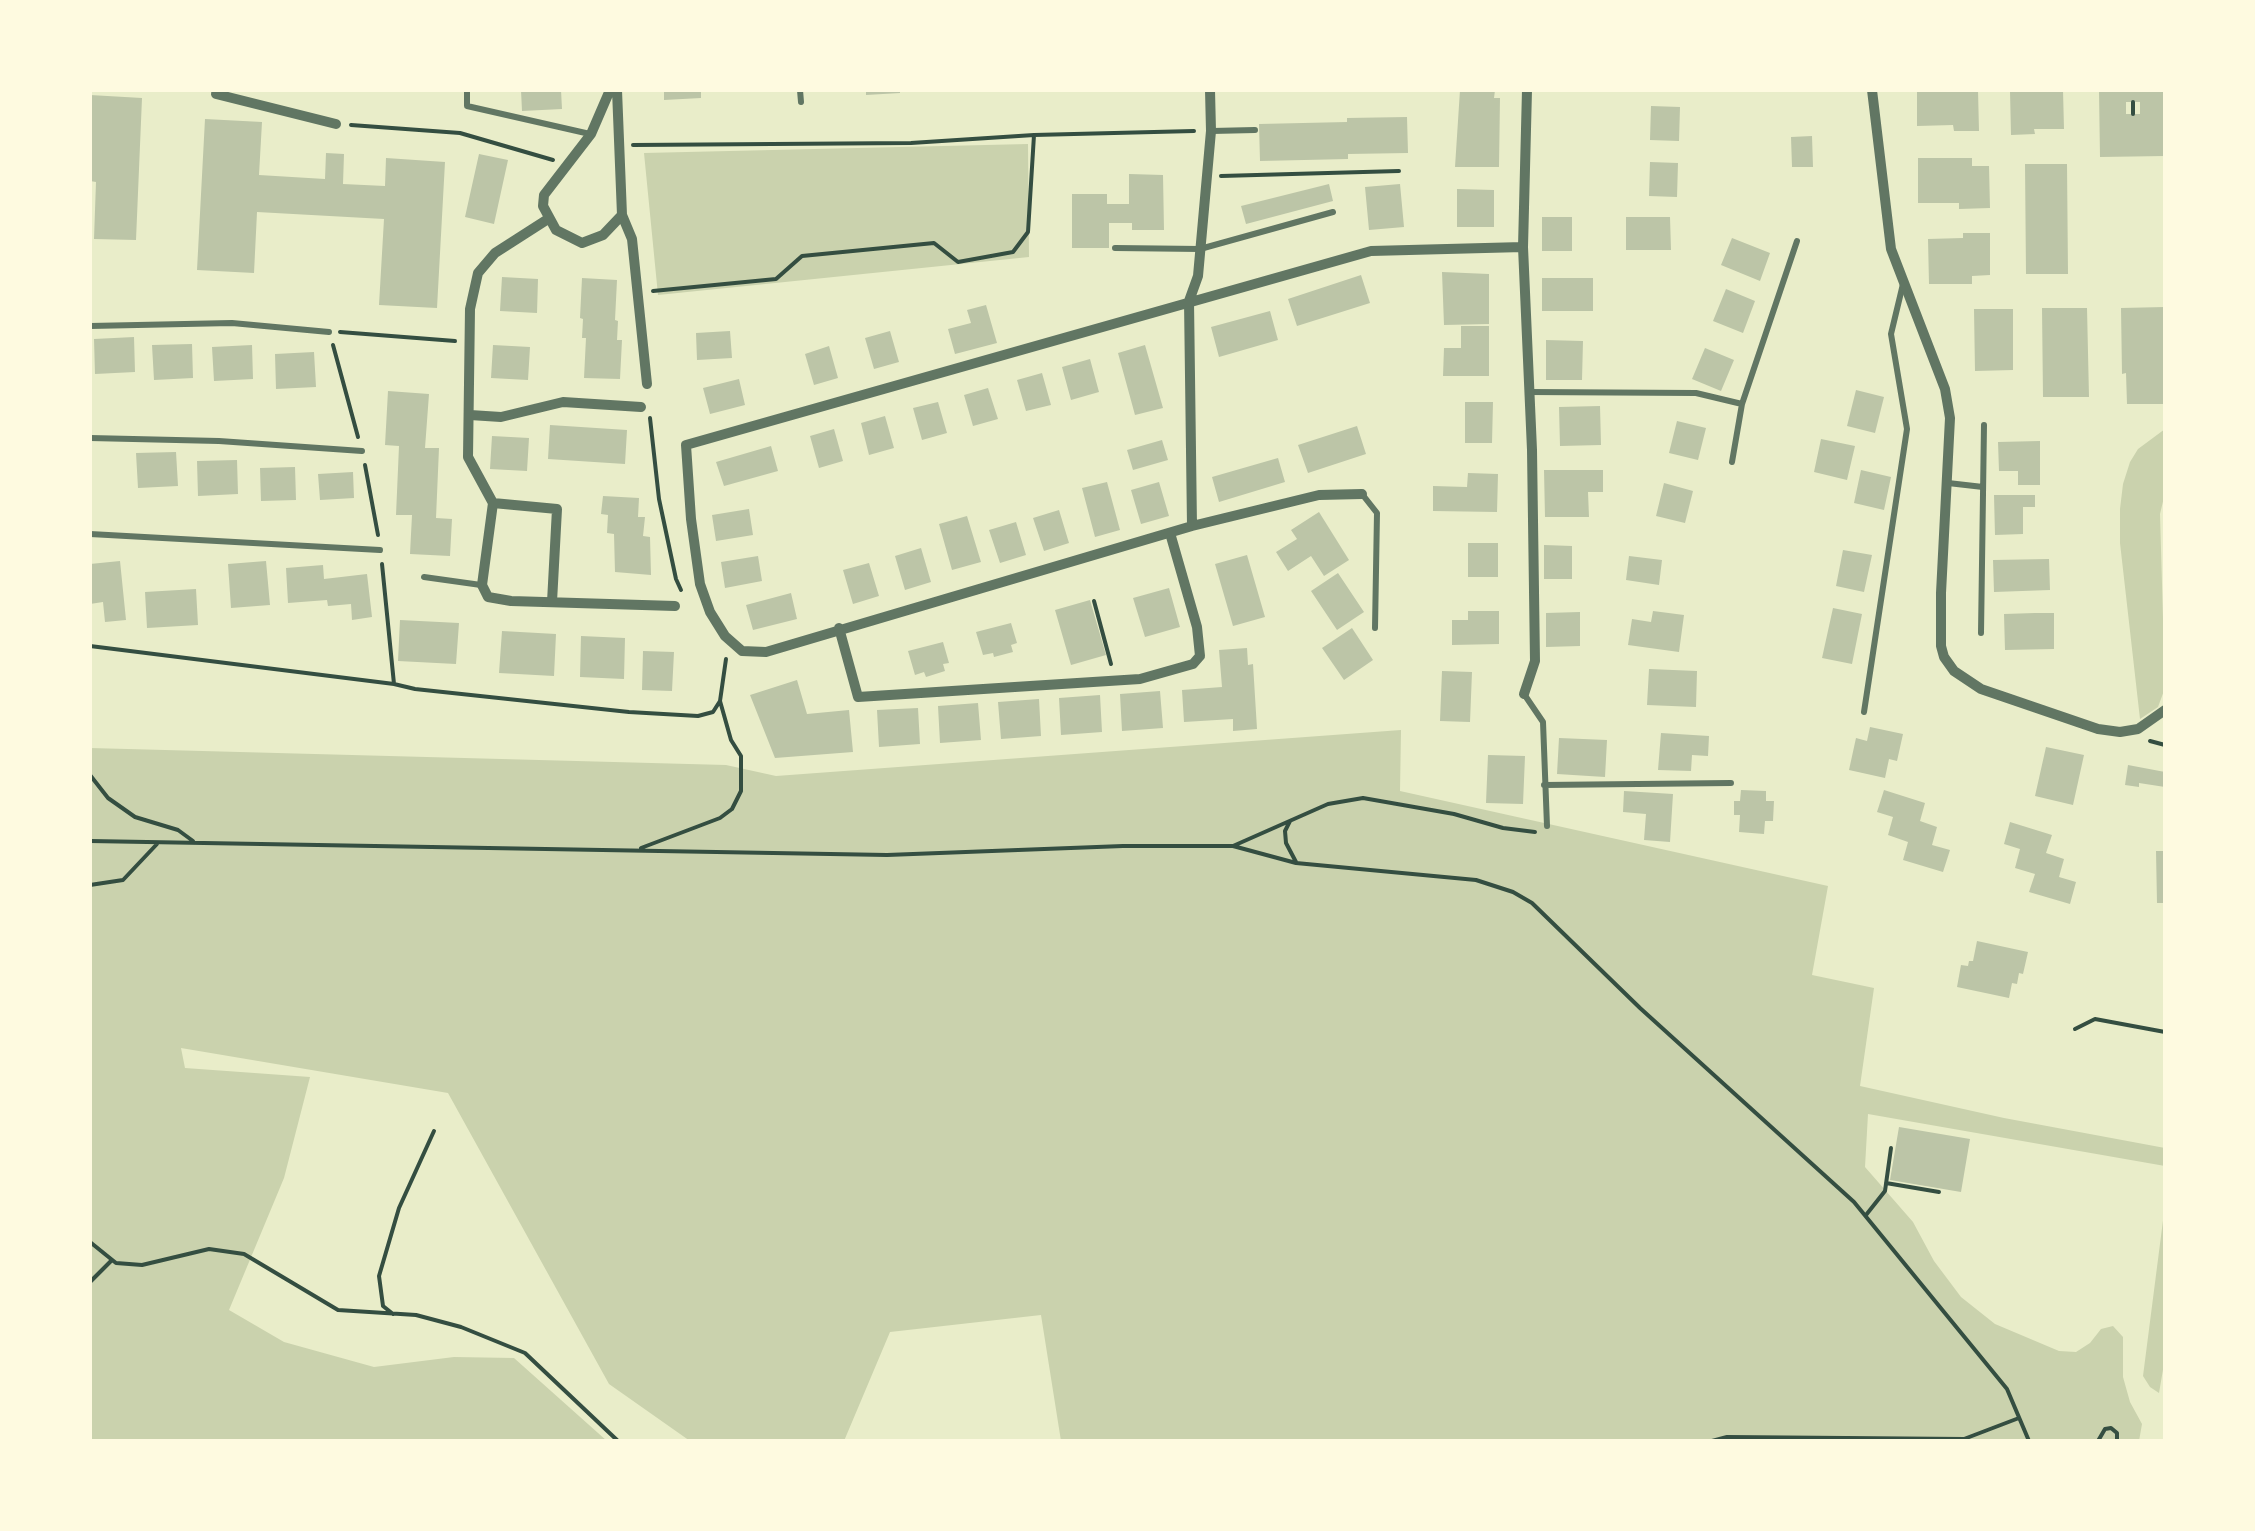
<!DOCTYPE html>
<html>
<head>
<meta charset="utf-8">
<style>
  body { margin:0 }
  #map { position:relative; width:2255px; height:1531px; overflow:hidden; background:#e9edc9; font-family:"Roboto Serif",serif }
  canvas { display:block }
  .frame { position:absolute; inset:0; border:92px solid #fefae0; pointer-events:none }
</style>
</head>
<body>
<div id="map">
<canvas width="2255" height="1531"></canvas>
<div class="frame"></div>
</div>
<script>
const ctx = document.querySelector('canvas').getContext('2d');
ctx.lineJoin = 'round';
function fillPath(path, color) { ctx.fillStyle = color; ctx.fill(path, 'evenodd'); }
const poly = rows => new Path2D(rows.map(r => 'M' + r).join(''));
function stroke(path, color, width, dash) { ctx.strokeStyle = color; ctx.lineWidth = width; ctx.lineCap = dash ? 'butt' : 'round'; ctx.setLineDash(dash || []); ctx.stroke(path); }
const green = poly([
  [1028,144,1029,257,658,295,644,153],
  [2165,429,2165,493,2160,514,2165,688,2158,707,2140,719,2120,543,2120,509,2123,484,2130,462,2138,449],
  [1401,730,1400,791,1828,886,1812,975,1874,988,1860,1086,2004,1118,2165,1148,2165,1166,1868,1114,1865,1167,1913,1222,1934,1261,1961,1297,1995,1324,2059,1351,2076,1352,2090,1343,2101,1329,2113,1326,2123,1337,2123,1377,2130,1402,2142,1424,2139,1441,1061,1441,1041,1315,890,1332,844,1441,690,1441,609,1384,448,1093,181,1048,185,1068,310,1077,284,1178,229,1310,284,1342,374,1367,454,1357,514,1358,607,1441,90,1441,90,748,726,765,776,776],
  [2165,1205,2165,1358,2159,1393,2150,1387,2143,1376]
]);
const building = poly([
  [521,90,561,90,562,109,522,111],
  [664,90,701,90,701,98,664,100],
  [866,90,900,90,900,93,866,95],
  [1460,90,1495,90,1494,98,1500,98,1499,167,1455,167],
  [1917,90,1978,90,1979,131,1954,131,1953,125,1917,126],
  [2030,90,2063,90,2064,129,2034,129,2035,134,2011,135,2010,91],
  [2099,90,2165,90,2165,156,2100,157],
  [2126,102,2140,102,2140,114,2126,114],
  [90,95,142,98,136,240,94,239,96,182,90,181],
  [1651,106,1680,107,1679,141,1650,140],
  [1407,117,1408,153,1348,154,1348,159,1260,161,1259,124,1347,122,1347,118],
  [205,119,262,122,259,175,325,179,326,153,344,154,343,184,385,186,386,158,445,162,437,308,379,305,384,219,257,212,254,273,197,270],
  [1812,136,1813,167,1792,167,1791,137],
  [479,154,508,160,494,224,465,217],
  [1918,158,1972,158,1972,166,1989,166,1990,208,1959,209,1959,203,1918,203],
  [1650,162,1678,163,1677,197,1649,196],
  [2025,164,2067,164,2068,274,2026,274],
  [1129,174,1163,175,1164,230,1132,230,1132,223,1109,223,1109,248,1072,248,1072,194,1107,194,1107,204,1129,204],
  [1329,184,1333,201,1246,224,1241,206],
  [1400,184,1404,227,1369,230,1365,187],
  [1457,189,1494,190,1494,227,1457,227],
  [1542,217,1572,217,1572,251,1542,251],
  [1626,217,1670,217,1671,250,1626,250],
  [1963,233,1990,233,1990,275,1972,276,1972,284,1929,284,1928,239,1963,238],
  [1732,238,1770,253,1760,281,1721,265],
  [1442,272,1489,274,1489,324,1444,325],
  [1361,275,1370,303,1297,326,1288,299],
  [502,277,538,279,537,313,500,311],
  [582,278,617,280,615,320,618,321,617,340,622,340,620,379,584,378,586,338,582,338,583,319,580,318],
  [1542,278,1593,278,1593,311,1542,311],
  [1726,289,1755,301,1743,333,1713,321],
  [986,305,997,343,955,354,948,329,971,323,967,310],
  [2165,307,2165,404,2127,404,2126,373,2122,374,2121,308],
  [2042,308,2087,308,2089,397,2043,397],
  [1974,309,2013,309,2013,370,1975,371],
  [1270,311,1278,340,1219,357,1211,327],
  [1461,326,1489,326,1489,376,1443,376,1444,348,1461,348],
  [730,331,732,358,697,360,696,333],
  [890,331,899,362,874,369,865,338],
  [134,337,135,372,95,374,94,339],
  [1546,340,1583,341,1582,380,1546,380],
  [192,344,193,378,154,380,152,345],
  [252,345,253,379,214,381,212,347],
  [493,345,530,347,528,380,491,378],
  [1145,345,1163,408,1135,415,1118,353],
  [829,346,838,378,814,385,805,354],
  [1705,348,1734,360,1721,391,1692,379],
  [314,352,316,387,276,389,275,354],
  [1090,359,1099,392,1071,400,1062,367],
  [1042,373,1051,405,1026,411,1017,380],
  [739,379,745,405,710,414,703,388],
  [988,388,998,419,973,426,964,395],
  [1856,390,1884,397,1875,433,1847,426],
  [388,391,429,394,425,448,439,448,436,518,452,519,450,556,410,554,412,515,396,515,399,446,385,445],
  [938,402,947,433,922,440,913,408],
  [1465,402,1493,402,1492,443,1465,443],
  [1600,406,1601,445,1560,446,1559,407],
  [885,416,894,448,869,455,861,423],
  [1677,421,1706,428,1698,460,1669,453],
  [550,425,627,430,625,464,548,459],
  [1357,426,1366,454,1308,473,1298,445],
  [834,429,843,461,819,468,810,436],
  [492,436,529,438,527,471,490,469],
  [1821,439,1855,446,1847,480,1814,472],
  [1162,440,1168,460,1133,470,1127,450],
  [2040,441,2040,485,2018,485,2018,471,1999,471,1998,442],
  [771,446,778,471,724,486,716,462],
  [176,452,178,486,138,488,136,453],
  [1278,458,1285,482,1219,502,1212,477],
  [237,460,238,494,198,496,197,461],
  [295,467,296,500,261,501,260,468],
  [1544,470,1603,470,1603,492,1588,492,1589,517,1545,517],
  [1861,470,1891,477,1884,510,1854,503],
  [353,472,354,498,320,500,318,474],
  [1468,473,1498,474,1497,512,1433,511,1433,486,1467,487],
  [1107,482,1120,530,1095,537,1082,488],
  [1159,482,1169,516,1141,524,1131,490],
  [1664,483,1693,491,1685,523,1656,516],
  [1994,495,2035,495,2035,507,2023,507,2023,534,1995,535],
  [603,496,639,498,638,517,645,517,643,536,650,537,651,575,615,572,614,534,607,533,608,515,601,514],
  [749,509,753,535,716,541,712,515],
  [1059,510,1069,543,1044,551,1033,518],
  [1319,512,1349,560,1324,576,1311,556,1288,571,1276,552,1297,539,1291,530],
  [967,516,981,562,952,570,939,524],
  [1016,522,1026,555,1000,563,989,530],
  [1468,543,1498,543,1498,577,1468,577],
  [1544,545,1572,546,1572,579,1544,579],
  [921,548,931,582,905,590,895,556],
  [1843,550,1872,555,1864,592,1836,586],
  [1247,555,1265,617,1233,626,1215,564],
  [758,556,762,581,725,588,721,562],
  [1629,556,1662,560,1659,585,1626,580],
  [2049,559,2050,590,1994,592,1993,560],
  [120,561,126,620,105,622,103,602,90,604,90,564],
  [266,561,270,605,231,608,228,564],
  [869,563,879,596,853,604,843,570],
  [323,565,324,579,367,574,372,617,352,620,351,604,328,606,327,600,288,603,286,568],
  [1338,573,1364,612,1337,630,1311,591],
  [1169,588,1180,627,1145,637,1133,598],
  [196,589,198,625,147,628,145,592],
  [791,593,797,619,753,630,746,605],
  [1090,600,1106,655,1071,665,1055,610],
  [1833,608,1862,614,1852,664,1822,658],
  [1468,611,1499,611,1499,644,1452,645,1452,620,1468,620],
  [1653,611,1684,615,1679,652,1628,645,1632,619,1651,622],
  [1580,612,1580,646,1546,647,1546,613],
  [2035,613,2054,613,2054,649,2005,650,2004,614],
  [400,620,459,623,456,664,398,661],
  [1011,623,1017,643,1011,645,1013,652,994,657,993,653,983,655,976,632],
  [1352,628,1373,660,1344,680,1322,648],
  [502,631,556,634,554,676,499,673],
  [581,636,625,638,624,679,580,677],
  [943,642,949,663,943,664,945,671,926,677,924,672,915,675,908,651],
  [1247,648,1248,665,1253,664,1257,729,1233,731,1233,719,1184,722,1182,690,1222,687,1219,650],
  [643,651,674,652,672,691,642,690],
  [1649,669,1697,671,1696,707,1647,705],
  [1442,671,1472,672,1470,722,1440,721],
  [797,680,807,714,849,710,853,752,775,758,750,695],
  [1160,691,1163,728,1122,731,1120,694],
  [1100,695,1102,732,1061,735,1059,698],
  [1039,699,1041,736,1001,739,998,702],
  [978,703,981,740,940,743,938,706],
  [918,708,920,744,879,747,877,710],
  [1870,727,1903,734,1897,761,1889,759,1885,778,1849,770,1856,738,1867,741],
  [1661,733,1709,736,1708,756,1692,755,1691,771,1658,770],
  [1559,738,1607,740,1605,777,1557,774],
  [2046,747,2084,755,2073,805,2035,796],
  [1488,755,1525,756,1523,804,1486,803],
  [2128,765,2165,772,2165,787,2139,783,2139,787,2125,785],
  [1741,790,1766,791,1766,801,1774,801,1773,821,1765,821,1764,834,1739,832,1740,815,1734,815,1734,801,1740,801],
  [1884,790,1925,803,1920,821,1937,827,1932,845,1950,850,1943,872,1903,860,1908,842,1888,835,1893,817,1877,812],
  [1624,791,1673,794,1670,842,1644,840,1646,814,1623,812],
  [2010,822,2052,835,2046,853,2064,859,2059,877,2076,882,2070,904,2029,892,2035,874,2015,868,2020,849,2004,844],
  [2156,851,2165,851,2165,903,2157,903],
  [1977,941,2028,952,2023,974,2019,973,2017,984,2012,983,2009,998,1957,987,1961,965,1968,966,1969,961,1973,961],
  [1899,1127,1970,1139,1961,1192,1890,1180]
]);
const path = poly([
  [2133,102,2133,114],
  [351,125,460,133,553,160],
  [633,145,911,143,1034,135,1194,131],
  [1221,176,1399,171],
  [653,291,776,279,802,256,934,243,958,262,1013,252,1028,232,1034,135],
  [340,332,455,341],
  [333,345,358,437],
  [650,418,659,499,676,579,681,590],
  [365,465,378,535],
  [382,564,394,684],
  [1094,601,1111,664],
  [90,646,394,684,415,689,629,712,698,716,713,712,720,701,726,659],
  [2150,741,2165,745],
  [90,775,108,798,135,817,178,830,193,841],
  [1290,821,1285,831,1286,843,1296,862],
  [90,841,887,855,1123,846,1233,846,1296,863,1476,880,1513,892,1532,903,1640,1008,1854,1202,2007,1389,2029,1441],
  [1233,846,1328,804,1363,798,1454,814,1503,828,1535,832],
  [641,848,720,818,732,809,741,791,741,756,731,740,720,701],
  [90,885,123,880,157,844],
  [2075,1029,2095,1019,2165,1032],
  [1886,1183,1939,1192],
  [1866,1215,1885,1191,1891,1148],
  [90,1242,116,1263,142,1265,209,1249,244,1254,338,1310,416,1315,461,1327,525,1353,618,1441],
  [90,1282,112,1260],
  [393,1314,383,1306,379,1276,399,1208,434,1131],
  [1712,1441,1727,1437,1964,1439,2019,1418],
  [2098,1441,2105,1429,2111,1428,2117,1433,2117,1441]
]);
const service = poly([
  [467,90,467,106,590,134],
  [800,90,801,102],
  [1212,131,1255,130],
  [1115,248,1200,249,1333,212],
  [90,326,232,323,329,332],
  [1529,392,1696,393,1742,404],
  [90,438,219,441,362,451],
  [1732,462,1742,404,1797,241],
  [1948,483,1983,487],
  [1362,494,1377,513,1375,628],
  [90,534,380,550],
  [424,577,481,585],
  [1981,633,1984,425],
  [1524,694,1543,722,1547,826],
  [1864,712,1907,429,1891,334,1903,284],
  [1544,785,1731,783]
]);
const minor = poly([
  [217,90,216,94,336,124],
  [610,90,591,134,544,195,543,206,556,230,582,243,603,235,622,215,617,90],
  [1872,90,1891,249,1945,389,1950,418,1941,593,1941,646,1944,657,1954,671,1981,689,2098,729,2120,732,2138,729,2165,710],
  [622,215,632,239,647,384],
  [548,219,495,253,478,273,470,309,468,457,493,503,482,585,488,597,511,601,675,606],
  [470,415,501,417,563,402,641,407],
  [1362,494,1319,495,1192,526,766,652,742,651,725,636,710,612,700,584,691,519,686,445,1371,251,1523,247],
  [493,503,557,509,552,602],
  [1192,526,1189,301,1198,276,1211,131,1210,90],
  [839,628,858,697,1140,679,1193,664,1200,656,1197,627,1170,533],
  [1524,694,1535,661,1532,450,1523,247,1527,90]
]);
fillPath(green, '#cad2ad');
fillPath(building, '#bcc5a7');
stroke(path, '#344e41', 4);
stroke(service, '#617663', 6);
stroke(minor, '#617663', 10);
</script>
</body>
</html>
